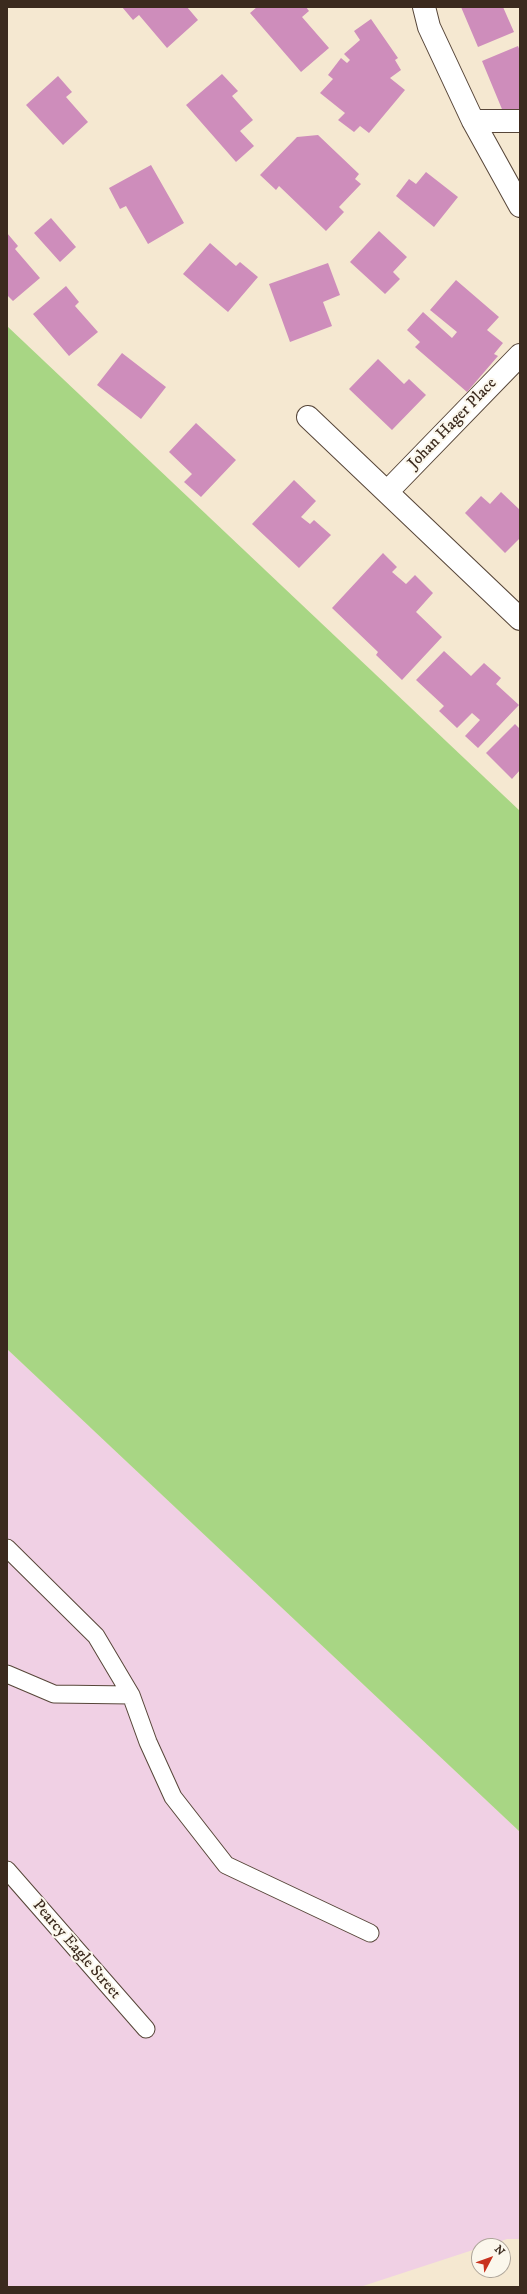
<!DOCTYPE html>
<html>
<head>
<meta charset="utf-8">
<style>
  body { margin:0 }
  #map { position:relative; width:527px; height:2294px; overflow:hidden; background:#f5e8d1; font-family:"IM FELL DW Pica",serif }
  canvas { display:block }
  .frame { position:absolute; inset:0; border:8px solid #3b2a1e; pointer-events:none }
  .north { position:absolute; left:471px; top:2238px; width:40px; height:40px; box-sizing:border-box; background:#fbf7ec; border:1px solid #aea59a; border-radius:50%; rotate:49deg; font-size:11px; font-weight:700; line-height:16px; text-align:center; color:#3b2a1e }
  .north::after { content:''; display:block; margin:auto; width:14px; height:18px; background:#c8321e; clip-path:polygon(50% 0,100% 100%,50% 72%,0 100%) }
</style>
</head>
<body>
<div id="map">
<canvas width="527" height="2294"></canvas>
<div class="frame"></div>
<div class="north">N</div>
</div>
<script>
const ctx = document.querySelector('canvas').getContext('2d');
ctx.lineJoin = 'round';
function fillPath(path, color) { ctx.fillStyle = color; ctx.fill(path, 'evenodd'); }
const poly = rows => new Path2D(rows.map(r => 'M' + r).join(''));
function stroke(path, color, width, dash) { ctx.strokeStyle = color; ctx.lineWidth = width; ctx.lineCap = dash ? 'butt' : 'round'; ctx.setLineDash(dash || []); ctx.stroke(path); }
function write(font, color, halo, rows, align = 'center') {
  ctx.font = font + ' "IM FELL DW Pica",serif'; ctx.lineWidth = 4; ctx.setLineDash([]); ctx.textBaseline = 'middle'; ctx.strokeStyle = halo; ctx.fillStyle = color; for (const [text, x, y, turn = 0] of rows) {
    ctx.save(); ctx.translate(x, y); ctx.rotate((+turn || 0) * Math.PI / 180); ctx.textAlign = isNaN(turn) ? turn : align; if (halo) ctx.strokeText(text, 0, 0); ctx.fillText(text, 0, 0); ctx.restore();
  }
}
const built = poly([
  [7,1349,520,1832,520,2239,507,2239,486,2246,479,2246,479,2248,360,2287,7,2287]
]);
const green = poly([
  [7,326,520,811,520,1832,7,1349]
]);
const building = poly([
  [122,7,187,7,198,20,167,48,139,15,133,20],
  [257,7,306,7,309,11,302,17,329,48,301,72,250,13],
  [461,7,503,7,514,32,478,47],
  [371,19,398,58,395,60,401,70,390,78,405,90,369,133,360,126,354,132,338,120,345,113,320,93,333,79,328,75,341,58,347,63,350,60,344,54,360,40,354,31],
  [518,46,520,51,520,117,516,109,504,114,482,61],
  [222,74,238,91,232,96,253,120,240,131,254,146,236,162,186,105],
  [58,76,72,92,66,97,88,122,63,145,26,105],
  [318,135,359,174,355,179,361,184,339,207,344,212,326,231,279,186,276,190,260,175,297,137],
  [151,165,184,223,148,244,126,206,120,209,109,188],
  [426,172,458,197,434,227,396,196,409,179,416,184],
  [51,218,76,247,60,262,34,233],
  [379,231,407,257,393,272,400,279,385,294,350,262],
  [7,233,18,246,15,249,40,278,13,301,7,295],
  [210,243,236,266,240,262,258,277,228,312,183,274],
  [328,263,340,295,323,302,332,326,290,342,269,284],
  [456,280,499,317,487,330,503,343,494,354,498,356,467,392,415,347,420,342,407,330,423,312,452,338,457,332,430,310],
  [66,286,79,302,75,306,98,332,69,356,33,314],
  [122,353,166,387,141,419,97,385],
  [378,359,404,384,409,379,426,395,392,430,349,389],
  [196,423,236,460,201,497,184,482,192,474,169,452],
  [294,480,316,501,301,517,310,524,314,520,331,535,299,568,252,524],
  [501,492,520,510,520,538,505,553,465,513,481,496,490,504],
  [383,553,397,567,392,572,406,584,415,575,433,593,416,612,442,637,402,680,376,655,378,652,332,608],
  [444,651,471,676,484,663,501,678,496,684,519,705,478,748,465,736,480,720,472,713,457,728,439,711,444,706,416,680],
  [515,724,520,729,520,770,512,779,486,753]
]);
const lane = poly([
  [7,1548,96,1636,131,1695,148,1742,173,1797,226,1865,370,1933],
  [7,1674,54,1694,131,1695],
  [7,1870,146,2029]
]);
const street = poly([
  [424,7,429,27,473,121,520,206],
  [473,121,520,121],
  [308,417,520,619],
  [387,492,520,355]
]);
const streetNames = [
  ["Johan Hager Place",453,424,-46],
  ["Pearcy Eagle Street",76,1950,49]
];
fillPath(built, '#f0d0e4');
fillPath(green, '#a8d684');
fillPath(building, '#ce8dbb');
stroke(lane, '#574639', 19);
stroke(street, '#574639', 24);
stroke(lane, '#fff', 17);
stroke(street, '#fff', 22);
write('16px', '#3b2a1e', '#fbf7ec', streetNames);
</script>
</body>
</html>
